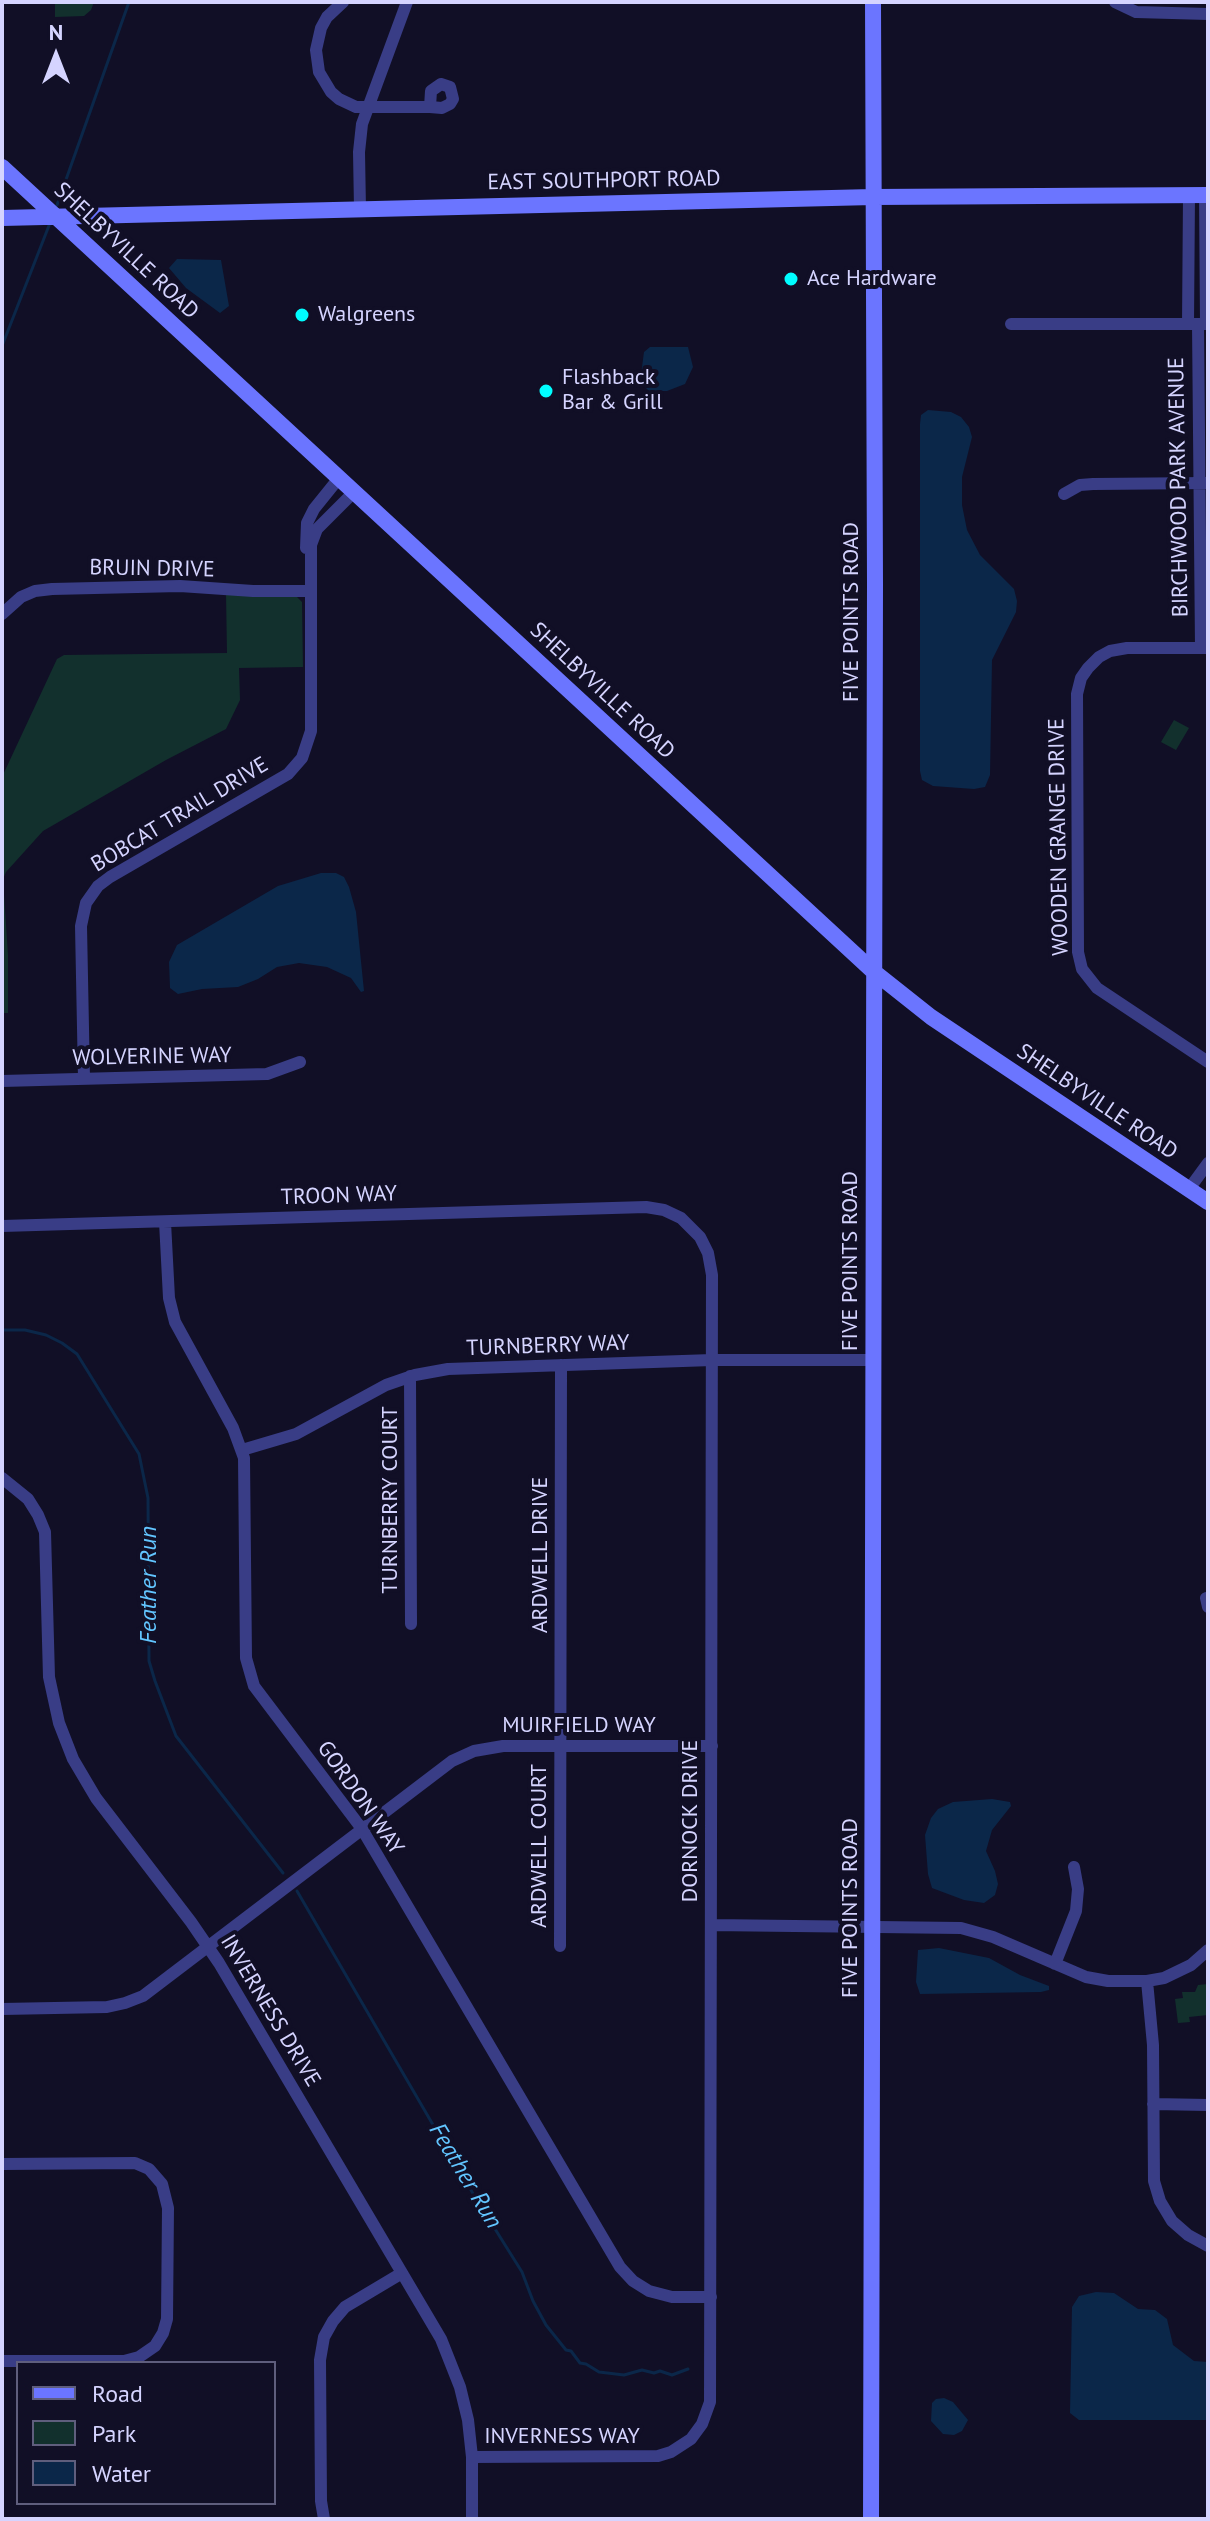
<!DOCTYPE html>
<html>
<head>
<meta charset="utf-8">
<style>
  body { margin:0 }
  #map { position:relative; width:1210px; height:2521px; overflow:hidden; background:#110f26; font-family:"PT Sans",sans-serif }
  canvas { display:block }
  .frame { position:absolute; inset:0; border:4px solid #d5d4ff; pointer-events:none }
  .legend { position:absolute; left:16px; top:2361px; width:260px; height:144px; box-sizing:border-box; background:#110f26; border:2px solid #5f5e7d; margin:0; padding:10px 14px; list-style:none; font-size:24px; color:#d5d4ff }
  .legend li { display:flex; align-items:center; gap:16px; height:40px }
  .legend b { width:40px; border:2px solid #5f5e7d }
  .north { position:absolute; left:16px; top:16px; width:80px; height:80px; -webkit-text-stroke:6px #110f26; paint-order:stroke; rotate:0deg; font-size:22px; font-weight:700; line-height:32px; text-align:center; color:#d5d4ff }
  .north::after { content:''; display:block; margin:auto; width:28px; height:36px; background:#d5d4ff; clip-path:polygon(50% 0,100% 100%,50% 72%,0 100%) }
</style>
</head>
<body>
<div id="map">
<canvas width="1210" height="2521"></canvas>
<div class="frame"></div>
<ul class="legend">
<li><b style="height:10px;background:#6b75ff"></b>Road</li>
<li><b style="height:22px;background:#12302d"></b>Park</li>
<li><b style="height:22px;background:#0b2749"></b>Water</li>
</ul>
<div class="north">N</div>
</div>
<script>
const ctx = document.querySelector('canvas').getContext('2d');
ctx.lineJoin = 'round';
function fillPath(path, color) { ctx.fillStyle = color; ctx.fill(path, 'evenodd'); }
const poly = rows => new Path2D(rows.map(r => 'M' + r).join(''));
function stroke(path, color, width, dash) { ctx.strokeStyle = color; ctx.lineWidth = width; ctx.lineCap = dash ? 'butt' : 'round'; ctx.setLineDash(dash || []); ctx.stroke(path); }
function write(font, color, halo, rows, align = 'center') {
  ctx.font = font + ' "PT Sans",sans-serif'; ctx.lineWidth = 8; ctx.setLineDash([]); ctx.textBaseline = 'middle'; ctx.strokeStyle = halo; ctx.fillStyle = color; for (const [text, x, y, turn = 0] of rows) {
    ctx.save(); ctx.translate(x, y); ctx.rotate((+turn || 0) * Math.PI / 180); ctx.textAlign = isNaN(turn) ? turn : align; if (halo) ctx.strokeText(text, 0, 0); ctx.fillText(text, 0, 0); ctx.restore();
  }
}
const green = poly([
  [55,2,94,2,91,10,84,16,55,17],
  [226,594,297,597,302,602,303,667,239,668,240,700,226,729,166,760,43,831,6,872,3,879,8,955,8,1013,2,1013,2,777,57,659,64,655,227,653],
  [1174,720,1189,728,1176,750,1161,742],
  [1208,1984,1208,2015,1189,2017,1190,2022,1178,2023,1175,1999,1183,1998,1182,1992,1195,1992,1198,1985]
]);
const water = poly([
  [177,259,221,260,229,306,220,313,186,288,169,268],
  [650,347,688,347,693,367,685,384,667,391,649,391,640,382,644,352],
  [928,410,951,412,961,417,969,427,972,437,962,477,962,505,967,530,980,555,1014,589,1017,601,1016,612,992,660,990,775,985,787,974,789,933,786,922,780,920,771,920,424,921,415],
  [321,873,336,873,344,877,349,887,356,912,364,991,361,992,351,978,327,967,299,963,277,967,258,979,238,987,202,989,178,994,170,988,169,962,177,945,278,886],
  [992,1799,1010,1802,1011,1806,992,1830,986,1851,995,1871,998,1884,995,1895,984,1903,964,1900,932,1888,928,1874,925,1835,931,1818,938,1809,953,1802],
  [939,1948,989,1958,1020,1975,1049,1986,1049,1990,1041,1992,920,1994,916,1982,918,1950],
  [1096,2292,1114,2293,1138,2309,1155,2310,1167,2319,1173,2345,1194,2361,1208,2362,1208,2420,1079,2420,1070,2413,1072,2307,1079,2296],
  [944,2398,953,2402,968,2420,962,2431,954,2435,943,2434,931,2421,932,2403,936,2399]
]);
const stream = poly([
  [57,205,129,2],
  [2,346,50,223],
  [2,1330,25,1330,46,1335,62,1343,77,1354,139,1454,148,1498,149,1661,155,1681,176,1736,283,1873],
  [297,1891,475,2197,522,2272,533,2301,546,2325,566,2350,571,2351,580,2363,586,2364,599,2372,624,2375,642,2370,654,2373,660,2371,672,2375,688,2369]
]);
const street = poly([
  [343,2,327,17,321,28,316,50,319,72,331,92,339,99,356,107,430,107],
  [1115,2,1136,12,1208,14],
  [441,84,450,87,453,99,450,104,442,108,430,107,431,91,441,84],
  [1205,195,1206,324],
  [360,209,359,152,362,124,407,2],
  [1011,324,1208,324],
  [1188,324,1189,195],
  [1198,324,1201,648],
  [1064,494,1080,485,1093,484,1208,483],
  [306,548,307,523,314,509,339,478],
  [2,614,21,597,35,591,52,589,180,586,253,591,310,591],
  [1208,648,1127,648,1110,651,1099,657,1088,668,1081,678,1077,694,1078,952,1082,969,1097,988,1208,1062],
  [84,1079,81,926,86,903,98,886,110,877,288,774,302,758,311,731,311,545,317,529,354,492],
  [2,1081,267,1074,300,1062],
  [1189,1189,1208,1163],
  [165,1222,169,1298,175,1322,233,1428,244,1458,246,1658,254,1686,362,1829,620,2267,633,2281,649,2291,672,2297,711,2297],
  [2,1226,646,1207,664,1210,681,1218,700,1237,708,1253,712,1275,710,2402,702,2424,691,2439,671,2452,658,2456,472,2457],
  [410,1376,411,1624],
  [242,1450,296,1434,386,1385,415,1375,448,1369,712,1360,874,1360],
  [2,1478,28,1499,38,1515,45,1532,49,1677,59,1723,73,1759,96,1798,191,1922,219,1963,441,2339,460,2387,468,2420,472,2457,472,2519],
  [1206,1598,1208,1607],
  [711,1925,961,1928,993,1937,1086,1977,1108,1981,1147,1981,1164,1978,1191,1965,1208,1950],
  [560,1946,561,1365],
  [1055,1964,1076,1911,1078,1889,1074,1867],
  [1147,1981,1153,2045,1154,2181,1160,2201,1172,2221,1188,2235,1208,2246],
  [2,2009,107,2007,125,2003,143,1996,452,1761,474,1751,503,1746,712,1746],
  [1153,2104,1208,2105],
  [2,2164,135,2163,149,2169,162,2184,168,2208,167,2319,163,2333,155,2346,139,2357,124,2361,2,2361],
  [324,2519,321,2501,320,2360,324,2337,333,2321,345,2307,402,2273]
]);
const secondary = poly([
  [2,167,873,971,931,1017,1208,1202],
  [2,218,873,197,1208,195],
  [871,2519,875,584,873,2]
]);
const markers = [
  [791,279,8,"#00fdff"],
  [302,315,8,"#00fdff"],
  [546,391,8,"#00fdff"]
];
const streetNames = [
  ["EAST SOUTHPORT ROAD",604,181,-1],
  ["SHELBYVILLE ROAD",126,251,43],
  ["BIRCHWOOD PARK AVENUE",1179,487,-91],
  ["BRUIN DRIVE",152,569,1],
  ["FIVE POINTS ROAD",852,612,-90],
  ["SHELBYVILLE ROAD",602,691,43],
  ["BOBCAT TRAIL DRIVE",180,815,-31],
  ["WOODEN GRANGE DRIVE",1059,837,-91],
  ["WOLVERINE WAY",152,1057,-1],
  ["SHELBYVILLE ROAD",1097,1102,34],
  ["TROON WAY",339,1196,-2],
  ["FIVE POINTS ROAD",851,1261,-90],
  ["TURNBERRY WAY",548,1346,-2],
  ["TURNBERRY COURT",391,1500,-90],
  ["ARDWELL DRIVE",541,1555,-90],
  ["MUIRFIELD WAY",579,1726],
  ["GORDON WAY",360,1798,55],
  ["DORNOCK DRIVE",691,1821,-90],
  ["ARDWELL COURT",540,1846,-90],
  ["FIVE POINTS ROAD",851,1908,-90],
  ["INVERNESS DRIVE",270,2011,59],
  ["INVERNESS WAY",562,2437]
];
const poiNames = [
  ["Ace Hardware",807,279],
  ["Walgreens",318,315],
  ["Flashback",562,378],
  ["Bar & Grill",562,403]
];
const waterNames = [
  ["Feather Run",149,1585,-90],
  ["Feather Run",465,2176,59]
];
fillPath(green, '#12302d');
fillPath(water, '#0b2749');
stroke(stream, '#0b2749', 3);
stroke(street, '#393d86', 12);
stroke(secondary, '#6b75ff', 16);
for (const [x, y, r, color] of markers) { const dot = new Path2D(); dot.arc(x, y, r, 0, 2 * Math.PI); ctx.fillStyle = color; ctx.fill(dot); stroke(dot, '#110f26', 3); }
write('22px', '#d5d4ff', '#110f26', streetNames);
write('22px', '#d5d4ff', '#110f26', poiNames, 'left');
write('italic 24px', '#62c5ff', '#110f26', waterNames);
</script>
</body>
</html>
